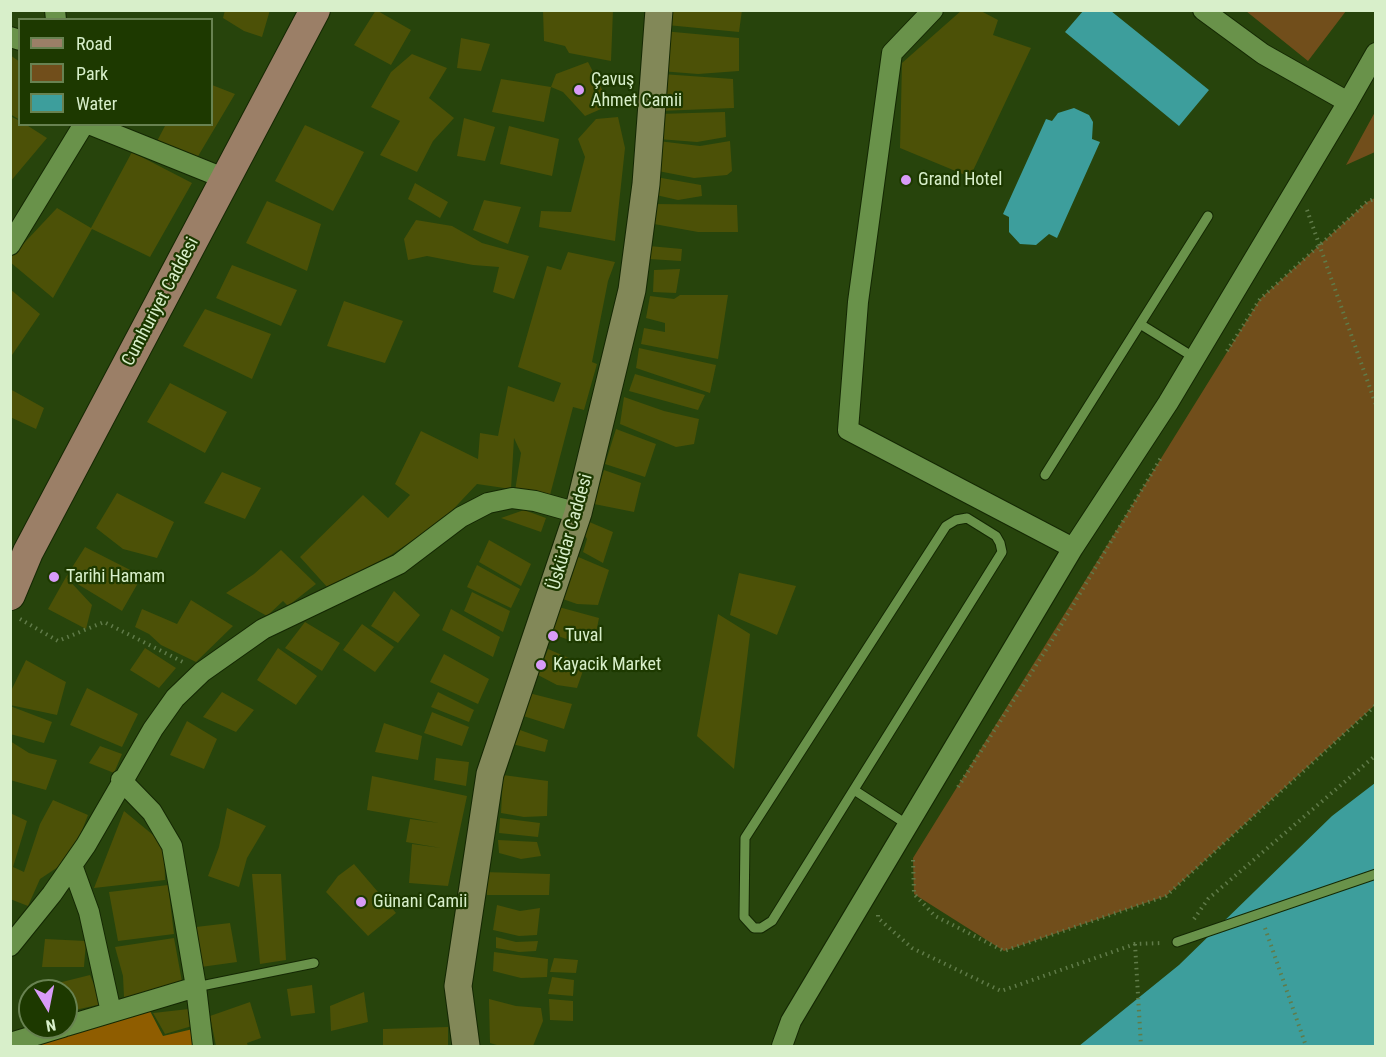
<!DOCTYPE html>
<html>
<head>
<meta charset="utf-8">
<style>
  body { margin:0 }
  #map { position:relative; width:1386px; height:1057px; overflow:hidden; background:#27440c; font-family:"Roboto Condensed",sans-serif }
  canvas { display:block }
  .frame { position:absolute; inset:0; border:12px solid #d8efca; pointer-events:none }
  .legend { position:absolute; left:18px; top:18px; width:195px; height:108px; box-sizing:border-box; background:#1d3900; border:2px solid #688251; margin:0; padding:8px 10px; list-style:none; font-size:18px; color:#d8efca }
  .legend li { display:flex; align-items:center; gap:12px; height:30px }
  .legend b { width:30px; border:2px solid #688251 }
  .north { position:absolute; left:18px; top:979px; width:60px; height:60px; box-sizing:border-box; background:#1d3900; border:2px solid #688251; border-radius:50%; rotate:170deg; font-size:16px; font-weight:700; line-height:24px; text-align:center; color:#d8efca }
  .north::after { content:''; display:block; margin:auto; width:21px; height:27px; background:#d89bf8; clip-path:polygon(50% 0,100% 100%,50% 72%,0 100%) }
</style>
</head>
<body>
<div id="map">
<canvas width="1386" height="1057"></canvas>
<div class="frame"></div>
<ul class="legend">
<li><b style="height:8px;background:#9b7f67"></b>Road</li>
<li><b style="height:16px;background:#714e1b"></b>Park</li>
<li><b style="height:16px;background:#3d9e9c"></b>Water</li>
</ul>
<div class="north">N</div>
</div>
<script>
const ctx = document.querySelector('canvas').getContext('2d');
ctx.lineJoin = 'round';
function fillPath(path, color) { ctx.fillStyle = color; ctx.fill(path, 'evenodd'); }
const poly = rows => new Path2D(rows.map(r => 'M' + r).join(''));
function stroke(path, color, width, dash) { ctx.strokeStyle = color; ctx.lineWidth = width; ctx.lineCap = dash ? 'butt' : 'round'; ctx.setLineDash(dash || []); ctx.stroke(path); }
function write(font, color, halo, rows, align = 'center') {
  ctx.font = font + ' "Roboto Condensed",sans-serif'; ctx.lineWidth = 4.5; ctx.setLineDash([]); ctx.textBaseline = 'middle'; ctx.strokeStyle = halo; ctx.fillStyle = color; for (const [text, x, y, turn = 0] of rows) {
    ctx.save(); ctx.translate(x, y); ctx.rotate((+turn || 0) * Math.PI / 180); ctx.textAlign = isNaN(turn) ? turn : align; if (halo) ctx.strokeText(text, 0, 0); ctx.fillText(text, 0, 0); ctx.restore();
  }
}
const green = poly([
  [1246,11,1346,11,1308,61],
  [1375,112,1375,152,1346,165],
  [1375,198,1375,705,1166,896,1004,951,914,894,913,858,1260,299,1367,202]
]);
const forest = poly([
  [150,1011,163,1036,193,1029,195,1046,14,1046]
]);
const water = poly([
  [1083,11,1111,11,1209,90,1179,126,1065,32],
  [1074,108,1089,115,1093,122,1092,139,1100,142,1057,238,1049,234,1036,245,1020,244,1009,232,1009,217,1003,214,1046,119,1052,121,1058,113],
  [1375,783,1375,1046,1079,1046,1179,965,1332,816]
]);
const building = poly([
  [225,10,270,10,262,37,244,31,223,18],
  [376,10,411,30,391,65,354,45],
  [543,10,613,10,611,61,569,53,565,46,544,41],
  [667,10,742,10,739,32,667,25],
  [962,10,979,10,998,20,993,35,1031,48,970,177,900,148,902,63],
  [663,31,739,38,739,71,698,74,660,71],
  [461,38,490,44,481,71,457,68],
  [412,54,447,68,429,98,454,118,433,141,417,172,380,155,400,121,371,107,391,72],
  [10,55,20,62,20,120,10,114],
  [588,62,610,105,585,116,563,92,551,87,556,74],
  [662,74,733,79,734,108,659,111],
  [501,79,551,87,544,122,492,112],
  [212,85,235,94,194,163,155,145,166,124,212,124],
  [725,112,726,137,697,142,658,139,658,114],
  [10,116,20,121,20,124,25,124,47,138,10,182],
  [618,117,625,148,615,241,539,227,541,211,571,212,585,157,578,139,596,119],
  [464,118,495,127,485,161,457,156],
  [305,125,364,152,333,211,275,181],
  [509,126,559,139,552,176,500,164],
  [658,141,700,146,730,141,732,171,727,175,694,178,658,171],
  [132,152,192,183,150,257,92,229,53,298,10,262,10,258,57,208,91,228],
  [656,177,701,185,702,196,678,200,656,195],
  [415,183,448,202,440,218,408,199],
  [484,200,521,207,508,244,473,230],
  [267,201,321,224,307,271,246,243],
  [655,204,737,205,738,232,698,232,654,224],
  [416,220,452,226,482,243,529,256,514,299,493,292,499,267,473,265,427,256,408,260,404,239],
  [649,246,682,249,681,261,649,259],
  [568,252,615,262,608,281,592,362,597,364,584,410,573,407,550,495,515,491,521,453,514,438,511,489,477,484,444,519,391,555,328,588,300,557,363,495,388,518,410,495,395,484,421,431,478,459,480,433,498,436,508,386,554,402,561,383,518,367,547,266,561,270],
  [232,265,297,290,281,326,216,298],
  [680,269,676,293,653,292,654,270],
  [10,289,40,314,10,358],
  [680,295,728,295,718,359,641,344,644,328,665,332,665,323,646,318,650,296,674,299],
  [344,301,403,321,385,363,327,346],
  [205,309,271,334,252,379,183,346],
  [639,348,716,365,710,393,636,368],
  [635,374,705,395,698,410,629,391],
  [170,383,227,412,205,453,147,422],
  [10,389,44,408,36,429,10,417],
  [624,397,664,411,699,419,694,444,676,447,620,424],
  [616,429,656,444,645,477,605,464],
  [604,470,641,483,634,512,594,504],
  [222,472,261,488,245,519,204,503],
  [117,493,174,522,157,558,123,549,96,528],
  [524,510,546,518,541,532,501,518],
  [587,521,613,532,603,563,583,552,587,539,584,534],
  [489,540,531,564,521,586,479,562],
  [85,547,142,576,122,611,66,577],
  [281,550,316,584,288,606,283,601,267,616,226,593,254,574],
  [576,556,609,570,598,605,577,604,560,598],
  [477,565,520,589,511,608,467,587],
  [739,573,796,586,777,635,730,615],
  [66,577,92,605,86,629,48,609],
  [394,591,420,615,398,643,371,626],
  [472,592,510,611,503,632,464,611],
  [191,600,233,626,196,662,161,645,149,634,135,627,142,609,177,624],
  [555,606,599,618,594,643,569,640,550,633],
  [451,609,500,637,493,657,442,630],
  [718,614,750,634,734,769,697,736],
  [305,622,340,643,322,671,285,648],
  [362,624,394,647,375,672,343,650],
  [145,648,176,668,159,688,130,670],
  [278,648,317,676,296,705,257,680],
  [548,649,585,665,577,688,557,685,538,675],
  [444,654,489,679,478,704,430,682],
  [26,660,66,682,57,715,10,705,10,693],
  [87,688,138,714,122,747,70,725],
  [222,692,254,710,236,732,203,717],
  [438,692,474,710,469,722,431,707],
  [525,692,572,704,564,729,517,714],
  [10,706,52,722,44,743,10,734],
  [432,712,469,727,462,746,424,733],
  [187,721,217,739,204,769,170,755],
  [384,723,422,736,418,760,375,752],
  [520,730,548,740,545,752,512,744],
  [10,741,29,753,57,760,46,790,10,780],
  [100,746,122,754,114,773,89,763],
  [436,758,469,762,466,786,434,780],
  [503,775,548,781,547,816,524,817,501,813],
  [372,776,467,796,448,886,409,883,412,844,441,848,406,842,410,819,439,823,367,810],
  [53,800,88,815,79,838,61,865,40,879,28,906,10,899,10,813,27,821,13,867,24,872,40,824],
  [227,808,266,826,247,858,239,887,208,876,219,847],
  [124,811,164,844,165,880,94,888],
  [500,818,540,823,538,837,499,833],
  [498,840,537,842,541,856,521,859,499,853],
  [354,864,396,913,368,936,326,892,338,876],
  [484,872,550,874,549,895,487,895],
  [252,874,281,874,286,960,260,964],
  [168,885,174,934,118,941,109,892],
  [497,905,520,911,540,908,537,935,519,936,493,930],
  [230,923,237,962,201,967,196,927],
  [496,937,516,942,538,941,536,951,519,952,496,948],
  [174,938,183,987,124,997,123,976,115,947],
  [45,939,86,941,84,967,42,967],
  [494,952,548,959,547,977,521,978,493,971],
  [554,958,578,960,576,973,550,972],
  [90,975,102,1004,66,1012,66,991,60,991,58,983],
  [552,977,574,980,573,996,548,994],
  [312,985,315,1013,291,1016,287,989],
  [364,992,368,1022,331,1031,330,1006],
  [489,999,516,1006,541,1008,543,1021,533,1046,500,1046,490,1043],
  [549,999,573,1001,573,1021,550,1020],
  [250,1002,261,1038,247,1043,248,1046,216,1046,210,1016],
  [189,1009,192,1026,165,1034,153,1013],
  [448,1027,448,1046,383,1046,383,1029]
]);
const path = poly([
  [1307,210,1376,405],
  [1227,351,1260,299,1367,202,1376,198],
  [20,619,58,641,104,622,183,662],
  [958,787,1051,642,1162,456],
  [913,860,914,894,935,916,1004,951,1166,896,1376,705],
  [878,915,878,918,912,948,1001,991,1135,944,1162,943],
  [1194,919,1208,899,1376,755],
  [1265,928,1306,1046],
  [1135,944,1141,1046]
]);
const service = poly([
  [1140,324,1195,358],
  [1045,475,1208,216],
  [967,518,996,536,1000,543,1002,552,772,921,761,928,754,928,744,917,745,838,946,526,956,520,967,518],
  [854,790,908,825],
  [1177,942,1376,874],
  [196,987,314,963]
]);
const minor = poly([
  [55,10,56,20],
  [933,10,892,53,858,302,848,430,1073,548],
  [1203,10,1263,54,1348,102,1376,53],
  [10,37,20,40],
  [89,124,226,179],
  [10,245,84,124],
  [121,780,152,812,172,846,196,987,203,1046],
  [72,865,89,912,111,1012],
  [10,946,52,894,86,845,153,729,175,698,202,672,263,629,399,564,461,517,488,503,512,498,535,501,578,513],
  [66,1026,196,987],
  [10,1043,63,1027],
  [782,1046,791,1021,1073,548,1168,403,1348,102]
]);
const secondary = poly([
  [466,1046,458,986,490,774,578,513,632,290,646,184,659,10]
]);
const primary = poly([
  [10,595,28,552,315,10]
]);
const markers = [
  [579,90,6,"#d89bf8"],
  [906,180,6,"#d89bf8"],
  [54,577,6,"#d89bf8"],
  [553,636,6,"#d89bf8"],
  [541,665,6,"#d89bf8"],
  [361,902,6,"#d89bf8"]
];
const poiNames = [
  ["Çavuş",591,80],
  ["Ahmet Camii",591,101],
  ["Grand Hotel",918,180],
  ["Tarihi Hamam",66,577],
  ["Tuval",565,636],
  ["Kayacik Market",553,665],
  ["Günani Camii",373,902]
];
const streetNames = [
  ["Cumhuriyet Caddesi",161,302,-62],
  ["Üsküdar Caddesi",571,532,-74]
];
fillPath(green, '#714e1b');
fillPath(forest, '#8f5d00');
fillPath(water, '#3d9e9c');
fillPath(building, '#4c5107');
stroke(service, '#142803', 11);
stroke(minor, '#142803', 22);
stroke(secondary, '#142803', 29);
stroke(primary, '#142803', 32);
stroke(path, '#607b49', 4, [1.5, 4.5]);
stroke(service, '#69924a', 9);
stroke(minor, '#69924a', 20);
stroke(secondary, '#828858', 27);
stroke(primary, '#9b7f67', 30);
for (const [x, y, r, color] of markers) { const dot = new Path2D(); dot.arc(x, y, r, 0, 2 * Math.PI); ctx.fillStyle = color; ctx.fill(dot); stroke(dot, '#1d3900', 2); }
write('18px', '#d8efca', '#1d3900', poiNames, 'left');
write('18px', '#d8efca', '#1d3900', streetNames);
</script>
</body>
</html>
